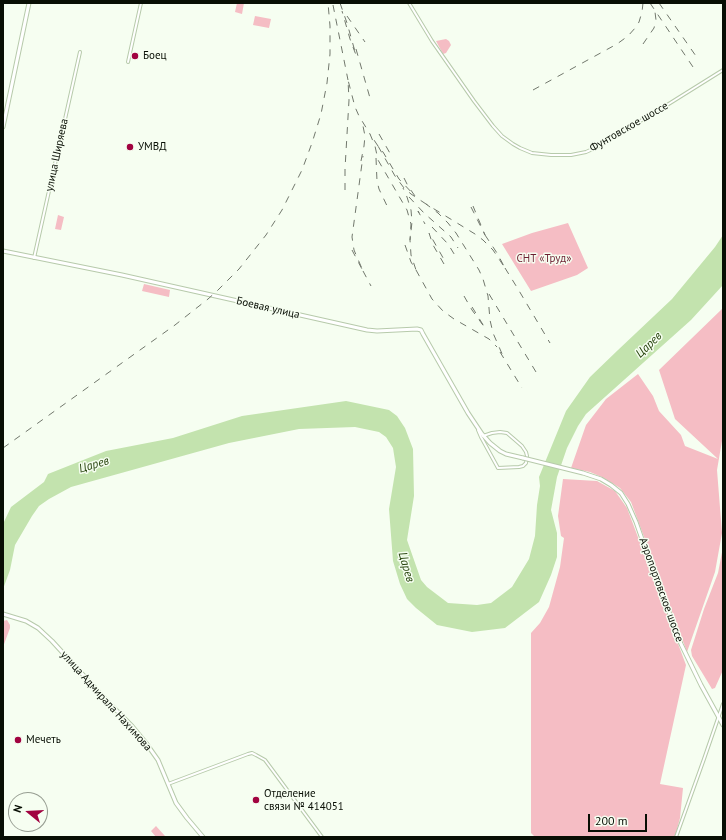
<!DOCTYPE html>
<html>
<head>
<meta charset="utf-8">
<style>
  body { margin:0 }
  #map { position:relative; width:726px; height:840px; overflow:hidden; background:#f6fef1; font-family:"PT Sans",sans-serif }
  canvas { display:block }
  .frame { position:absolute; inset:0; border:4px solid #080e04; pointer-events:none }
  .north { position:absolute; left:8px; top:792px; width:40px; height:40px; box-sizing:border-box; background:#f6fef1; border:1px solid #979e92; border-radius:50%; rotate:288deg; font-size:11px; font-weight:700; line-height:16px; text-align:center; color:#080e04 }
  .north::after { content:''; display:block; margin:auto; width:14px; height:18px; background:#a10340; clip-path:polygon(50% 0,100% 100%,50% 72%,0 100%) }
  .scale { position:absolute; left:588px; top:814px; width:59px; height:18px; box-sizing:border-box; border:2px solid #080e04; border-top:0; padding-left:5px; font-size:12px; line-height:14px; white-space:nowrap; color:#080e04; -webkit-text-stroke:3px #f6fef1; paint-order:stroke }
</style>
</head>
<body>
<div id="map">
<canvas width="726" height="840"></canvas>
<div class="frame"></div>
<div class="north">N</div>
<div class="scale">200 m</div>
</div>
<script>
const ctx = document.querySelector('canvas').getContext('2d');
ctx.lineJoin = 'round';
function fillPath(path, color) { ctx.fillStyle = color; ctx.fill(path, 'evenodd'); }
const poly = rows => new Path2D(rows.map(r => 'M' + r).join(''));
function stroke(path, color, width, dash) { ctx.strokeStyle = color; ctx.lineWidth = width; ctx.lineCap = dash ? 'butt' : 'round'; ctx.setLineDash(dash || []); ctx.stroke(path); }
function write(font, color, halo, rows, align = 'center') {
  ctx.font = font + ' "PT Sans",sans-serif'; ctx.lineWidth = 3; ctx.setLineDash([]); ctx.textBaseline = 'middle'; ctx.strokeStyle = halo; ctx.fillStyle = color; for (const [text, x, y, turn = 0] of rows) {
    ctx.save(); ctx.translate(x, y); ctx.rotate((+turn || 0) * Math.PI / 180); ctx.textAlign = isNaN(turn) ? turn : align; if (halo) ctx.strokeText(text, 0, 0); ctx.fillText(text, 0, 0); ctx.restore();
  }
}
const green = poly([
  [237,3,244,3,242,14,235,12],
  [255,16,271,19,269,28,253,25],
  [446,39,449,41,451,45,446,53,443,54,436,41],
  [58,215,64,217,61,230,55,229],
  [568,223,588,268,577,275,531,291,502,244,532,233],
  [144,284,170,290,169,297,142,291],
  [723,308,723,435,717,470,722,533,715,572,687,652,631,502,620,488,604,478,590,472,571,468,586,425,606,399,638,374,653,396,659,411,681,435,685,446,718,459,675,419,659,370],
  [563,479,597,481,615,491,627,508,686,665,660,784,683,788,680,818,675,837,535,837,531,833,531,633,540,623,549,607,560,567,564,538,561,536,558,516],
  [723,547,723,670,715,688,712,689,692,656,691,650,704,609,718,573],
  [7,620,10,625,10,628,3,647,3,621],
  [156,826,165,836,164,837,156,837,151,831]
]);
const water = poly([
  [723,235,723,285,691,320,586,414,578,426,567,448,557,477,551,510,557,533,557,557,551,575,539,602,505,628,472,632,437,625,416,608,407,599,400,584,393,561,389,509,396,467,393,448,386,437,379,432,355,427,299,429,229,443,71,487,49,499,39,506,32,516,15,545,10,570,3,589,3,524,11,507,44,482,48,474,106,451,173,438,242,416,346,401,389,410,397,416,405,428,413,449,414,496,407,540,421,580,427,587,448,603,477,605,491,603,512,587,529,559,535,536,537,505,540,486,539,477,566,411,590,377,618,350,672,299,715,247]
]);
const minor = poly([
  [409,3,432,41,474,101,493,126,502,136,513,144,520,148,532,153,551,155,571,155,586,152,597,147,667,105,723,70],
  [128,62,141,3],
  [34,258,80,52],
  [478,430,481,437,498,468,519,467,523,466,526,463,527,456,526,452,522,446,514,439,507,433,500,432,492,433,483,436],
  [168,784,248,754,252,753,256,755,265,760,322,837],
  [676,837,704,759,723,704]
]);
const major = poly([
  [3,127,29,3],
  [3,251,122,275,367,330,377,331,417,329,421,330,423,334,468,413,482,434,490,443,500,451,506,454,523,458],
  [583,473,601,479,611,485,621,493,628,504,636,522,649,559,681,644,701,685,723,725],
  [3,614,26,621,38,628,52,641,107,701,132,726,146,743,158,760,176,803,187,818,203,837]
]);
const rail = poly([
  [340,3,347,23,356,55,350,39,342,11],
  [650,3,693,67],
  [659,3,698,59],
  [333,5,348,80],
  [347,16,365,42],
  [643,44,654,28,656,20,655,12],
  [356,49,370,98],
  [533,90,617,44,628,36,636,27,639,22,642,12,643,3],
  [379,134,391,155],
  [378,146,370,134,375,146,378,160,407,210,411,224,410,240,412,222,411,210,407,197,403,188],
  [376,158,377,181,379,189,389,210],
  [361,161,364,146,365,136,363,126],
  [404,178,408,186,415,196,399,179,383,152,378,146,395,176,404,188,411,194,426,204],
  [345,190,345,169,349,100,348,80,355,107,359,116,370,134],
  [409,197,424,213,451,237,458,248],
  [471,207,485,235,473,206],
  [419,213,418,211,425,224],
  [432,227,448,244,456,257],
  [485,235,497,253,505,268,493,250,483,240,475,234,426,204,438,213,448,223,456,233,479,270,483,279,488,296,490,320,493,333,503,356],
  [405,245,411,262,416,270,411,255,410,240],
  [352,250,363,271,354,250,352,237,363,156],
  [444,264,433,245,429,233,446,263],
  [505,268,518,289,550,343],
  [416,270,432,299,443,311,454,319,489,339,497,347],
  [363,271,371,286],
  [489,294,536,372],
  [464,296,472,310,485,328,469,302],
  [500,352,522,388],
  [3,448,175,325,208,299,217,291,239,269,266,235,282,210,302,170,312,143,321,114,327,83,330,54,330,26,328,3]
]);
const majorBridge = poly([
  [523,458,583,473]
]);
const markers = [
  [135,56,4,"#a10340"],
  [130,147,4,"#a10340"],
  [18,740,4,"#a10340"],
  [256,800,4,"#a10340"]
];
const poiNames = [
  ["Боец",143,56],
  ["УМВД",138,147],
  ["Мечеть",26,740],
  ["Отделение",264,794],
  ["связи № 414051",264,807]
];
const streetNames = [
  ["Фунтовское шоссе",629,127,-30],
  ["улица Ширяева",57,155,-78],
  ["Боевая улица",268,308,13],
  ["Аэропортовское шоссе",661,590,70],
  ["улица Адмирала Нахимова",106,701,48]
];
const parkNames = [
  ["СНТ «Труд»",544,259]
];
const waterNames = [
  ["Царев",649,345,-44],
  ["Царев",94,465,-17],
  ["Царев",406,567,74]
];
fillPath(green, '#f5bdc4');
fillPath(water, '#c3e3ae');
stroke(minor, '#b7caab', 4);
stroke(major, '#b7caab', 5);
stroke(minor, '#fff', 2);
stroke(major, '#fff', 3);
stroke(rail, '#71776c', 1, [7, 7]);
stroke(majorBridge, '#b7caab', 5, []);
stroke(majorBridge, '#fff', 3);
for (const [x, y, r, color] of markers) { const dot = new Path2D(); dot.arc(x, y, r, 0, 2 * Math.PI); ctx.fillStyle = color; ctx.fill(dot); stroke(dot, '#f6fef1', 1.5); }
write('11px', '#080e04', '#f6fef1', poiNames, 'left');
write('11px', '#080e04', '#f6fef1', streetNames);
write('11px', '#6c1f32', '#f6fef1', parkNames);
write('italic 12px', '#28450e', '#f6fef1', waterNames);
</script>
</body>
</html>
